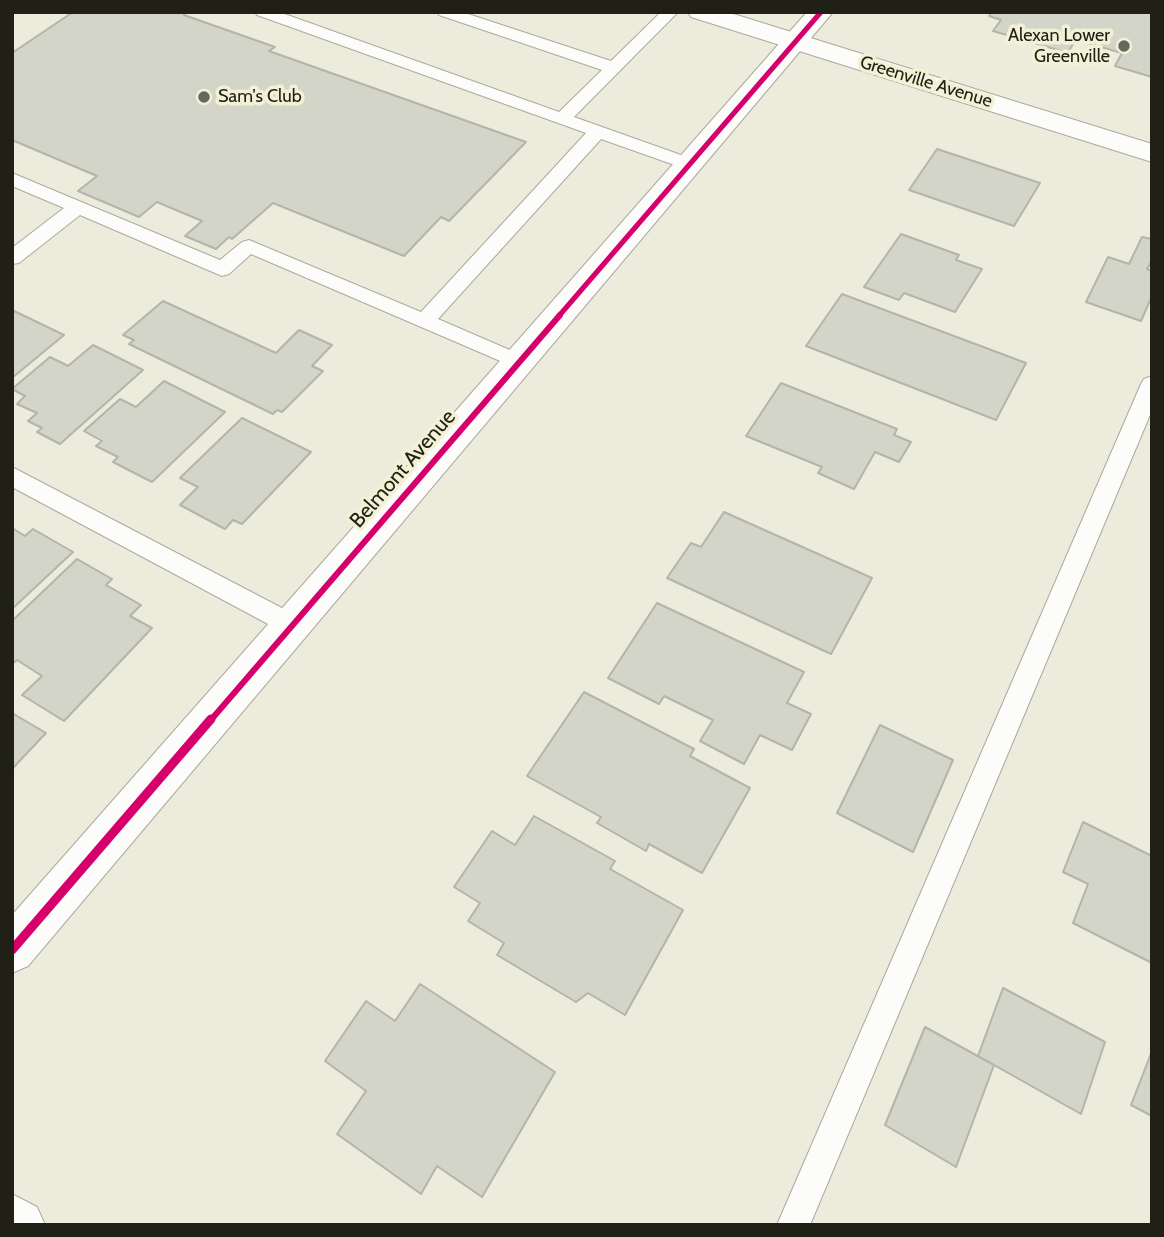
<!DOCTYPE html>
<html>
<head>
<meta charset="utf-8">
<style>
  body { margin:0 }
  #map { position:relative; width:1164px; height:1237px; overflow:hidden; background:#ecebdc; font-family:Cabin,sans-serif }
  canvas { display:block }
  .frame { position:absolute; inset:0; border:14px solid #212016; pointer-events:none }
</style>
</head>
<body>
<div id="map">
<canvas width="1164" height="1237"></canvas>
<div class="frame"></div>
</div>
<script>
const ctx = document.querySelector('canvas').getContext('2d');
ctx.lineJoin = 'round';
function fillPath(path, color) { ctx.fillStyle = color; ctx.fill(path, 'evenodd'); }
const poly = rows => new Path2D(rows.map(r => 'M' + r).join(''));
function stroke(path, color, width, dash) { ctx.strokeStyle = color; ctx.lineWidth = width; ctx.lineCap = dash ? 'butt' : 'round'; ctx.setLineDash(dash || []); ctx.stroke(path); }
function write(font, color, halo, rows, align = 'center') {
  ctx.font = font + ' Cabin,sans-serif'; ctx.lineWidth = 7; ctx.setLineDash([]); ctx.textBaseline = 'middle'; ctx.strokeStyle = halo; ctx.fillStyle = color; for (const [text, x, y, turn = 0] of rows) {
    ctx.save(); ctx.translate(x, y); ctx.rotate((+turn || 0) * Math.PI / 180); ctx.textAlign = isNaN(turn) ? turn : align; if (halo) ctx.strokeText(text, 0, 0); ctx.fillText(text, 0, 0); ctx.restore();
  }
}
const building = poly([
  [73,12,187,12,184,15,275,47,269,51,526,142,449,221,441,217,404,256,273,203,232,239,229,237,216,249,185,236,202,221,157,202,139,217,78,191,97,176,12,140,12,53,73,12],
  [992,12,1152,12,1152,77,1115,66,1122,53,1075,40,1068,53,993,31,1001,20,989,16,992,12],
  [937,149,1040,183,1014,226,909,190,937,149],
  [901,234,959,255,956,260,982,269,955,312,904,293,899,300,864,287,901,234],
  [1142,237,1152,239,1152,260,1147,269,1152,271,1152,296,1141,321,1086,302,1108,257,1129,264,1142,237],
  [842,294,1026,363,996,420,806,346,842,294],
  [163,301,276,353,299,330,332,345,312,366,323,371,282,412,277,410,273,414,129,344,134,340,123,335,163,301],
  [12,310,64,335,12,378,12,310],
  [93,345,143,370,60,444,37,432,42,428,28,421,37,413,17,404,25,396,12,389,50,357,68,366,93,345],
  [164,381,225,412,152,482,113,462,118,457,96,446,102,441,84,431,120,399,136,407,164,381],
  [781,383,897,429,894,435,911,442,899,462,875,452,854,489,818,473,822,467,746,436,781,383],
  [242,418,311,452,242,524,233,520,225,529,180,505,198,487,180,478,242,418],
  [724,512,872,578,831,654,667,578,691,543,701,547,724,512],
  [12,528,25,536,33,529,73,552,12,609,12,528],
  [77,559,112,579,106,585,141,605,130,616,152,628,64,721,22,695,42,676,17,660,12,664,12,621,77,559],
  [657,603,804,672,787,703,811,714,792,750,760,735,744,764,700,741,713,720,664,696,659,704,608,678,657,603],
  [584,692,694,749,690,756,750,788,702,873,649,844,646,851,597,823,601,817,527,776,584,692],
  [12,713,46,733,12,769,12,713],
  [880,725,953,760,913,852,837,813,880,725],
  [534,816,615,861,610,869,683,910,625,1015,588,993,576,1002,497,955,504,943,468,921,480,903,454,887,492,831,515,845,534,816],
  [1083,822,1152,856,1152,963,1073,923,1088,884,1063,872,1083,822],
  [420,984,555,1072,482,1197,437,1166,421,1194,337,1134,366,1091,325,1061,366,1001,395,1021,420,984],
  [1003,988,1105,1042,1081,1114,978,1056,1003,988],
  [925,1027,994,1065,956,1167,885,1125,925,1027],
  [1152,1051,1152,1116,1131,1105,1152,1051]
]);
const service = poly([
  [255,12,279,12,559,112,602,70,439,15,437,12,462,12,611,61,661,12,678,12,574,117,695,160,698,164,695,168,683,168,601,139,438,319,526,357,529,362,526,367,519,369,251,254,229,274,222,276,80,215,19,263,12,264,12,248,64,208,12,186,12,173,220,260,242,242,249,240,421,312,586,133,257,15,255,12],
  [1152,376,1152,410,810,1225,777,1225,1141,384,1144,379,1152,376],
  [12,467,301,618,304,625,301,632,292,635,283,632,12,487,12,467]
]);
const minor = poly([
  [807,12,833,12,28,966,12,973,12,915,807,12]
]);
const tertiary = poly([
  [12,1194,37,1207,45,1225,12,1225,12,1194]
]);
const secondary = poly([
  [688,12,727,12,1152,144,1152,162,691,17,688,12]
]);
const cyclewayFar2 = poly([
  [558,317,821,12]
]);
const cyclewayFar1 = poly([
  [210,721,560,315]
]);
const cycleway = poly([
  [12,950,211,719]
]);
const markers = [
  [1124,46,7,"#68675b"],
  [204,97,7,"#68675b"]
];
const farPoinames = [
  ["Alexan Lower",1110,36],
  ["Greenville",1110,57],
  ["Sam's Club",218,97,"left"]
];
const farStreetnames = [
  ["Greenville Avenue",926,82,17]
];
const streetNames = [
  ["Belmont Avenue",403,469,-49]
];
fillPath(building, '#d3d5c9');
stroke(building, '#b2b5a9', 2);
stroke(service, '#abaa9e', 2);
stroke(minor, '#abaa9e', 2);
stroke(tertiary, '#abaa9e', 2);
stroke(secondary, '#abaa9e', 2);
fillPath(service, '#fcfcfa');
fillPath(minor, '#fcfcfa');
fillPath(tertiary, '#fcfcfa');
fillPath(secondary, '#fcfcfa');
stroke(cyclewayFar2, '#d6006c', 5);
stroke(cyclewayFar1, '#d6006c', 6);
stroke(cycleway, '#d6006c', 9);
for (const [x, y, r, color] of markers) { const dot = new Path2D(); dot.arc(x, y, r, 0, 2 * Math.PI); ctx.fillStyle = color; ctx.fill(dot); stroke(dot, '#f2f1d6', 2.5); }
write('18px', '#212016', '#f2f1d6', farPoinames, 'right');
write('18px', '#212016', '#f2f1d6', farStreetnames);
write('21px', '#212016', '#f2f1d6', streetNames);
</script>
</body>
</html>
